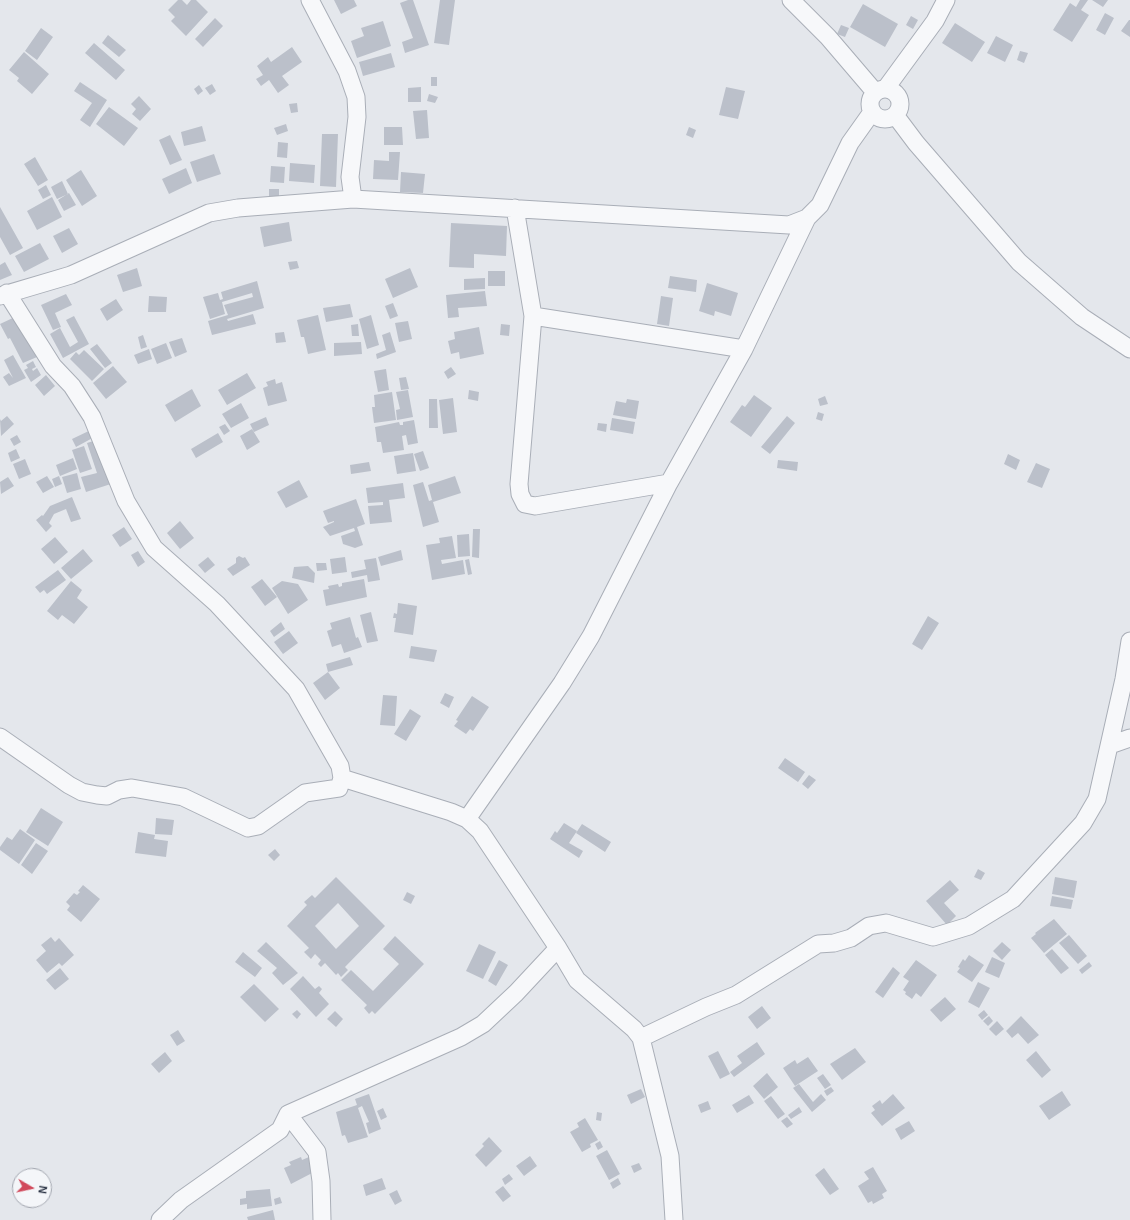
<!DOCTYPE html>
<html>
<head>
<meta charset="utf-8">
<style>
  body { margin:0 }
  #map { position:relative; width:1130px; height:1220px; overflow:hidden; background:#e4e7ec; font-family:Arial,sans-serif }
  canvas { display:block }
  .north { position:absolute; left:12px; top:1168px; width:40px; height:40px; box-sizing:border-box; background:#f4f6f9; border:1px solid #a4a8b1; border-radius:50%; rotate:99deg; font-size:11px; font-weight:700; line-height:16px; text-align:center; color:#2b3445 }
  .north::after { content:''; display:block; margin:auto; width:14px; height:18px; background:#d1495b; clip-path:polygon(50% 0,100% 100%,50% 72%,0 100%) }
</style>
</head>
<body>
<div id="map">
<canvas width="1130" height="1220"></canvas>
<div class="north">N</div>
</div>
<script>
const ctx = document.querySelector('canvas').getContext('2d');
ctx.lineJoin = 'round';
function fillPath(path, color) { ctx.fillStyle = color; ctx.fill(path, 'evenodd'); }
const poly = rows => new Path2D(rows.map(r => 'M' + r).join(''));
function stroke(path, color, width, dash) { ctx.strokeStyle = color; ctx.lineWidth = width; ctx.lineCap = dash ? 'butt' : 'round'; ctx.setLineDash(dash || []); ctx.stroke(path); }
const building = poly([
  [178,0,182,0,187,5,191,0,196,0,208,12,186,36,171,21,175,17,168,10],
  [334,0,354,0,357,6,341,14],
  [408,0,413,0,429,45,405,53,402,42,413,38,400,3],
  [440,0,455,0,449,45,434,43],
  [1080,0,1088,0,1081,10,1089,15,1072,42,1053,30,1070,3,1076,7],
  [1092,0,1108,0,1103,7],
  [863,4,898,24,885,47,850,27],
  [1105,13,1114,18,1105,35,1096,30],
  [911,16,918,20,913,29,906,25],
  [215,18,223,26,203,47,195,39],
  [1129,20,1130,20,1130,37,1121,31],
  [383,21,391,46,357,58,351,41,364,36,361,28],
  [955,23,985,42,972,62,942,43],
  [841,25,849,28,845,37,837,34],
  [41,28,53,37,37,60,25,51],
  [108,35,126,50,119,57,102,43],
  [996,36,1013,45,1005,62,987,53],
  [94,43,125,70,116,80,85,53],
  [292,47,302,62,282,76,289,85,278,93,269,80,261,86,256,79,263,75,257,66,268,57,271,62],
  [1020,51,1028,53,1024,63,1017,60],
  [24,52,49,74,32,94,17,81,19,78,9,70],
  [391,53,395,67,363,76,359,62],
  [431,77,437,77,437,86,431,86],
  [80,82,107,100,90,127,80,120,92,103,74,91],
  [212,84,216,91,210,95,205,88],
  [199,85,203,91,198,95,194,89],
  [421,87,421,102,408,102,408,88],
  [726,87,745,91,738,119,719,115],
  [429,94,438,97,435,103,427,101],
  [139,96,151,109,140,121,132,114,136,109,131,104],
  [297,103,298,112,291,113,289,104],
  [109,107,138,128,124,146,96,124],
  [427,110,429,138,416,139,413,111],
  [286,124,288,131,277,135,274,128],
  [202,126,206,141,184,146,181,132],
  [384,127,402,127,403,145,384,145],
  [689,127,696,130,693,138,686,135],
  [322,134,338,134,336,187,320,186],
  [170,135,182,160,170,165,159,140],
  [278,142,288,143,287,158,277,157],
  [389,152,400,152,398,180,373,179,374,160,389,161],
  [214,154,221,174,197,182,190,162],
  [35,157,48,180,38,186,24,164],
  [290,163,315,165,314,183,289,181],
  [271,166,285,167,284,183,270,182],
  [186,168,192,183,169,194,162,179],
  [81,170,97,196,82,206,66,180],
  [401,172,425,174,423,193,400,192],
  [62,181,68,194,57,199,51,187],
  [46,185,51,195,43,199,38,190],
  [269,189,279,189,279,196,269,196],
  [69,193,76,205,64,211,58,200],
  [52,197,62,217,37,230,27,211],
  [0,207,23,248,10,255,0,237],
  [289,222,292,241,264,247,260,227],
  [451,223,507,226,506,256,474,254,474,268,449,267],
  [69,228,78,244,62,253,53,236],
  [40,243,49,259,24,272,15,256],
  [297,261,299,268,290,270,288,262],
  [5,262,12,275,0,280,0,265],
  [137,268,142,286,123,292,117,275],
  [410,268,418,287,393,298,385,279],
  [488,271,505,271,505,286,488,286],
  [670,276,697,280,696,292,668,288],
  [485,278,485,289,464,290,464,279],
  [257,281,264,308,227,319,228,321,253,314,256,324,212,335,208,321,228,315,224,305,253,297,252,293,222,302,225,314,210,319,203,297,218,293,220,300,223,299,221,292],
  [707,283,738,293,731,316,715,311,714,316,699,311],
  [485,291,487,306,458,308,459,317,448,318,446,295],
  [66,294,72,305,55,313,61,327,53,330,41,305],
  [149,296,167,297,166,312,148,312],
  [661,296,673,298,669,326,657,324],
  [116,299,123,310,107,321,100,309],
  [393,303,398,316,390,319,385,306],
  [350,304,353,317,326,322,323,308],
  [318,315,326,350,308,354,304,337,301,337,297,320],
  [371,315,379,345,367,349,359,319],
  [17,316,37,357,23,363,10,338,8,339,0,324],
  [74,316,89,344,63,358,50,334,60,328,70,347,78,342,66,320],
  [408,321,412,339,399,342,395,323],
  [358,324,359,336,352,336,351,325],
  [501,324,510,325,509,336,500,335],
  [479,327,484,354,460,359,459,352,451,354,448,341,455,339,454,332],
  [284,332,286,342,276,343,275,333],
  [390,332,396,352,377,359,376,354,386,350,382,335],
  [143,335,147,347,141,349,138,337],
  [182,338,187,352,175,357,169,342],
  [361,342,362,354,334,356,334,343],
  [166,343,172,358,157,364,151,349],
  [97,344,112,363,105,368,90,349],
  [149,349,152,359,138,364,134,355],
  [84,350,104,369,92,381,70,359,76,352,79,355],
  [13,355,26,378,9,386,3,377,9,373,13,378,4,360],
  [33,361,36,367,32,369,33,371,37,368,41,375,31,382,24,370,28,368,26,365],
  [113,366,127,382,106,399,93,383],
  [451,367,456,374,448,379,444,372],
  [386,369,389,390,378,392,374,371],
  [247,373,256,388,227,405,218,390],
  [46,375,55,386,44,396,35,385],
  [406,377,409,389,401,390,399,378],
  [275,379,276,384,282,382,287,401,268,406,263,388,268,386,266,382],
  [192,389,201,406,175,422,165,405],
  [408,390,413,417,397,420,396,410,400,409,396,392],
  [469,390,479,392,478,401,468,399],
  [392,392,396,420,374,423,372,407,375,407,374,395],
  [754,395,772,408,751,437,730,422,742,405,745,407],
  [825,396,828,404,820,406,818,399],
  [453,398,457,432,443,434,439,400],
  [429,399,437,399,438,428,429,428],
  [627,399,639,401,636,419,613,415,616,401,626,403],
  [241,403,249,418,231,428,222,414],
  [818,412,824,414,822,421,816,419],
  [7,416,14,424,1,436,0,419,1,421],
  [787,416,795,423,770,454,761,447],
  [266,417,269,425,254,432,250,424],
  [612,418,635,422,633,434,610,430],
  [414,420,418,443,408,445,406,435,402,436,404,450,383,453,381,442,377,442,375,427,399,422,400,425,403,425,403,422],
  [598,423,607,424,606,432,597,430],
  [225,424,230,431,224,435,219,427],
  [95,428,98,435,76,447,72,439],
  [252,429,260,442,247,450,240,436],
  [218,433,223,442,196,458,191,449],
  [17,435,21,442,14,446,10,439],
  [100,439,114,483,86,492,81,477,97,473,87,443],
  [84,446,92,469,80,473,72,450],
  [16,449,20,458,11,462,8,453],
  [423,451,429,468,420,471,414,454],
  [413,453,416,471,397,474,394,456],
  [1008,454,1020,460,1016,470,1004,464],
  [73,458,77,469,60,476,56,465],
  [25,459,31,474,19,479,13,464],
  [778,460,798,462,797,471,777,468],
  [369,462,371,471,351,474,350,465],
  [1036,463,1050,469,1042,488,1027,482],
  [77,473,81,489,67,493,62,477],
  [47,476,54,487,43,493,36,482],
  [59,476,62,484,55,487,52,479],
  [455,476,461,493,433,502,439,522,423,527,413,485,423,482,429,501,432,500,428,485],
  [8,477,14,486,1,494,0,482],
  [299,480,308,497,286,508,277,492],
  [403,483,405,498,389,500,392,522,370,524,368,506,383,505,383,502,368,503,366,488],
  [72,497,81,519,71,522,66,509,54,514,49,523,52,526,46,532,36,520,42,515,43,516,50,506],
  [356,499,365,524,357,527,363,545,355,548,343,544,341,536,355,531,354,528,330,536,323,527,334,522,334,521,328,523,323,511],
  [180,521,194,538,180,549,167,533],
  [124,527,132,539,120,547,112,535],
  [473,529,480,529,479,558,472,557],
  [469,534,470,556,458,557,457,535],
  [452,536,456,558,441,560,442,564,463,560,465,574,432,580,426,545,440,543,439,538],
  [55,537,68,552,54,564,41,549],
  [83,549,93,561,71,579,61,568],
  [401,550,403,560,381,566,378,557],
  [138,551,145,562,138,567,131,555],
  [239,556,243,558,245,557,250,565,233,576,227,569,236,563,236,558],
  [208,557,215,565,205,573,198,565],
  [345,557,347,572,332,574,330,559],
  [376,558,380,580,368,582,367,575,352,578,351,572,366,569,364,560],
  [469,559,472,574,468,575,465,560],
  [316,563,326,563,327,570,317,571],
  [308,566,315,573,314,583,292,578,294,567],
  [58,570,66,580,47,594,44,590,40,593,35,587],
  [262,579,277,597,265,606,251,587],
  [364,579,367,597,326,606,323,590,329,589,328,586,338,584,339,587,342,586,342,583],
  [71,581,82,590,77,598,88,607,74,624,62,615,58,620,47,611],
  [282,581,298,584,308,600,288,614,272,588],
  [398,603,417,606,413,635,394,632,396,618,393,618,394,613,397,614],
  [371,612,378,641,367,643,360,615],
  [928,616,939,623,922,650,912,644],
  [350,617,356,638,358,637,362,647,344,653,341,644,332,647,327,631,332,629,330,623],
  [281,622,285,629,274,637,270,631],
  [289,631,298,643,283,654,274,642],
  [411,646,437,650,434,662,409,658],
  [350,657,353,665,328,672,340,688,325,700,313,683,328,672,326,664],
  [445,693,454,697,449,708,440,703],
  [383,695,397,696,395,726,380,725],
  [472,696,489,707,473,731,470,729,466,734,454,726,458,721,456,720],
  [410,709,421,716,406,741,394,734],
  [785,758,805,772,798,782,778,768],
  [809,775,816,780,808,789,802,784],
  [41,808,63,822,48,846,26,832],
  [156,818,174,820,172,835,155,834],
  [564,823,577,831,569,843,583,851,579,858,550,839,555,831,557,833],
  [582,824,611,842,605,852,576,833],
  [20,829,35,840,19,864,0,850,0,847,7,837,12,840],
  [138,832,155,835,154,839,168,841,166,857,135,853],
  [36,843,48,851,32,874,21,865],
  [275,849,280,855,274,861,268,855],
  [978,869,985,873,981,880,974,877],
  [336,877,385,926,345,967,348,970,341,977,338,973,336,975,325,963,321,967,318,964,321,960,315,954,311,959,304,952,309,948,287,926,307,905,304,902,312,895,315,898],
  [338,903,359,926,336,949,315,926],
  [1055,877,1077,881,1074,898,1052,894],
  [950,880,959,890,944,903,956,916,947,925,926,901],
  [83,885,100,899,81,922,67,910,70,906,66,902,74,893,77,895,80,892,78,891],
  [407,892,415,896,411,904,403,900],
  [1052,896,1073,900,1071,909,1050,906],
  [1054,919,1067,934,1044,953,1031,938,1036,934,1035,933],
  [1069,935,1087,956,1078,964,1059,943],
  [395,936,424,964,375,1014,372,1011,369,1014,364,1008,367,1005,341,980,351,970,373,991,399,964,383,949],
  [51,937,55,942,59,938,74,955,62,966,59,963,47,973,36,960,46,951,41,945],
  [266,942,298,973,283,985,272,973,277,968,257,951],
  [1002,942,1011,950,1002,960,993,951],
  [479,944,496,952,483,979,466,971],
  [1052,949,1069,968,1061,974,1045,955],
  [243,952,262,968,255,977,235,962],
  [969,955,984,965,972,982,957,972,960,968,958,967,963,959,965,961],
  [992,957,1005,963,999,978,985,972],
  [499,960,508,965,496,986,488,981],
  [916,960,937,975,921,997,916,993,912,999,905,994,906,992,903,990,909,981,903,977],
  [1089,962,1092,966,1082,974,1079,970],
  [893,967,900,973,883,998,875,992],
  [60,968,69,979,55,990,46,980],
  [303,976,315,989,319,986,322,989,319,993,329,1004,316,1017,290,989],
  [978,982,990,988,979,1008,968,1002],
  [254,984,279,1009,265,1022,240,997],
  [945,997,956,1009,941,1022,930,1010],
  [762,1006,771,1018,757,1029,748,1017],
  [297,1010,301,1014,297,1019,292,1014],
  [984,1010,988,1015,982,1020,978,1015],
  [335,1011,343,1019,336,1027,327,1019],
  [989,1016,993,1021,988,1026,983,1021],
  [1021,1016,1039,1035,1028,1044,1018,1033,1012,1038,1006,1031],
  [997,1021,1004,1029,996,1036,989,1029],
  [178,1030,185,1041,177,1046,170,1035],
  [757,1042,765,1054,734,1077,730,1072,742,1063,737,1056],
  [855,1048,866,1062,842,1080,830,1064],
  [718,1051,730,1074,720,1079,708,1056],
  [1036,1051,1051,1070,1042,1078,1026,1060],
  [165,1052,172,1061,159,1073,151,1064],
  [808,1057,818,1071,795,1086,783,1068,795,1060,797,1064],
  [767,1073,778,1087,764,1099,753,1086],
  [823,1074,831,1085,825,1089,817,1078],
  [799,1084,813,1102,821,1094,826,1100,812,1112,793,1088],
  [831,1087,834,1091,827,1096,824,1091],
  [641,1089,645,1097,631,1104,627,1095],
  [1062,1091,1071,1105,1049,1120,1039,1106],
  [369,1094,381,1129,369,1134,366,1123,369,1122,362,1106,358,1108,368,1137,348,1143,345,1135,342,1136,336,1112,357,1105,355,1099],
  [893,1094,905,1108,882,1126,871,1113,875,1110,872,1106,880,1100,882,1104],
  [749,1095,754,1103,737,1113,732,1105],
  [771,1096,785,1114,778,1119,764,1101],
  [708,1101,711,1109,701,1113,698,1105],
  [799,1107,802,1112,791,1119,788,1115],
  [383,1108,387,1117,381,1120,377,1111],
  [597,1112,602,1113,601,1121,596,1120],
  [787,1117,793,1124,787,1128,781,1121],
  [585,1118,598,1140,590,1144,591,1147,582,1152,570,1132,579,1127,577,1123],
  [909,1121,915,1131,901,1140,895,1129],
  [489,1137,502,1151,486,1167,475,1155,484,1146,482,1144],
  [600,1141,603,1147,598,1150,595,1144],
  [607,1150,620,1174,609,1180,596,1156],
  [530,1156,537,1166,524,1176,516,1166],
  [301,1157,302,1160,309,1157,316,1171,291,1184,284,1168,291,1165,289,1162],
  [639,1163,642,1169,634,1173,631,1166],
  [873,1167,887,1191,882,1194,884,1198,873,1204,872,1201,868,1203,858,1186,869,1179,864,1172],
  [824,1168,839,1189,830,1195,815,1175],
  [509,1174,513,1179,505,1185,502,1179],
  [382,1178,386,1189,366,1196,363,1185],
  [618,1178,621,1184,613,1189,610,1183],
  [503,1186,511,1196,503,1202,495,1192],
  [270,1189,272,1206,247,1209,247,1204,240,1205,240,1199,246,1198,246,1191],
  [397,1190,402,1201,395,1205,389,1194],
  [280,1197,282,1203,275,1205,274,1199],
  [273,1210,275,1220,248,1220,247,1217]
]);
const minor = poly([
  [310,0,347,71,356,97,357,117,350,177,353,199,789,225,807,218,820,205,850,143,872,112],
  [791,0,828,37,875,92],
  [886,88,935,21,946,0],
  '870 104a15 15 0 1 1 30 0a15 15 0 1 1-30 0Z',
  [895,115,916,143,1019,262,1082,317,1130,349],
  [515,208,533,316,519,484,520,494,525,504,535,506,669,483],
  [7,293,53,366,72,386,92,417,126,501,154,548,217,604,296,689,340,766,342,778,451,812,467,819,480,831,558,948,577,980,634,1029,641,1038,670,1156,674,1220],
  [0,296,71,275,209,213,238,208,353,199],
  [533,316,744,349],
  [0,737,69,785,82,792,97,795,107,796,119,790,132,788,183,797,248,828,258,826,305,793,339,788,342,778],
  [1110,745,1130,738],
  [467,819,562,683,591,636,669,483,744,349,807,218],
  [641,1038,706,1007,736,995,818,944,834,943,851,938,869,926,886,923,933,937,969,926,1013,899,1083,823,1097,799,1124,679,1130,641],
  [288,1114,317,1152,321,1181,322,1220],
  [160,1220,181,1200,280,1130,288,1114,461,1037,483,1024,516,993,558,948]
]);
fillPath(building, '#bbc0ca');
stroke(minor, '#a9aeb7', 19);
stroke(minor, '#f7f8fa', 17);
</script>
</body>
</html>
